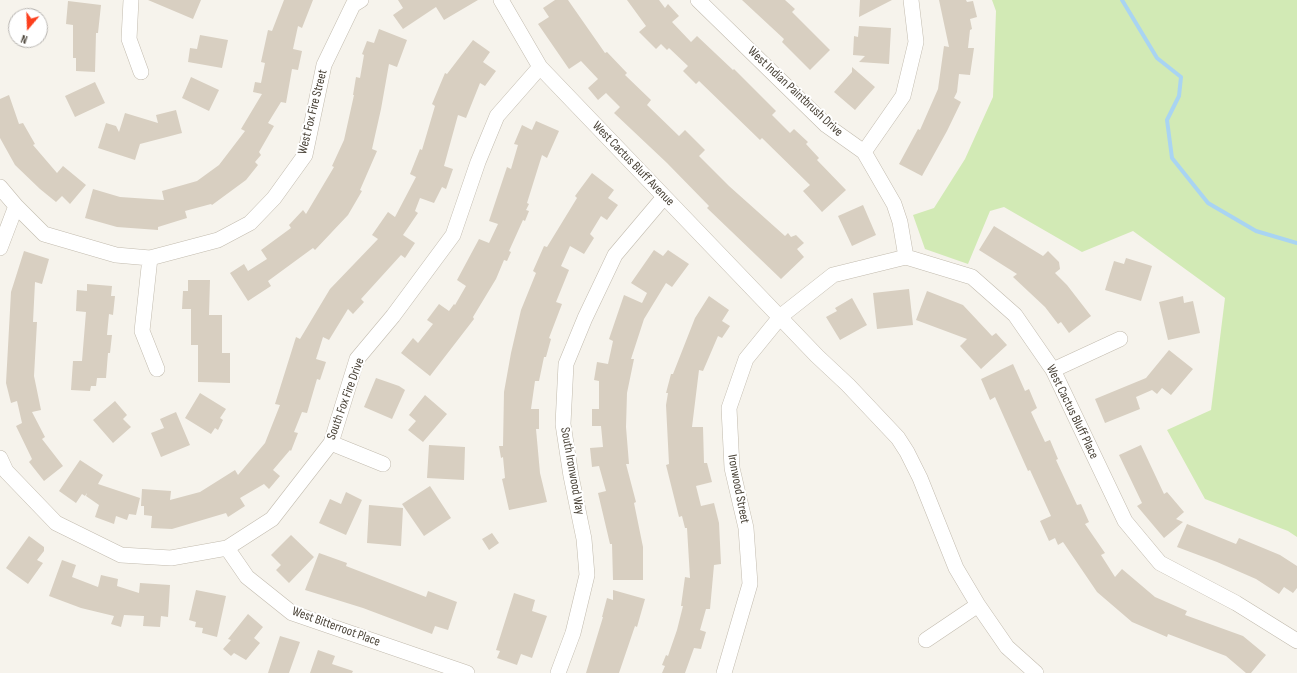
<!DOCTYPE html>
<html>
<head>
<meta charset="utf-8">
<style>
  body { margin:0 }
  #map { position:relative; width:1297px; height:673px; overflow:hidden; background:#f6f3ec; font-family:"Sofia Sans Condensed",sans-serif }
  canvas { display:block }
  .north { position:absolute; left:8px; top:8px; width:40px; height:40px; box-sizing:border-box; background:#fff; border:1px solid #b7b4b0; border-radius:50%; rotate:199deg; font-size:11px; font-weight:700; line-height:16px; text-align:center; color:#4b4439 }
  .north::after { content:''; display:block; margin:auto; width:14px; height:18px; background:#fc3f1d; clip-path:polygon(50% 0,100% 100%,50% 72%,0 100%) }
</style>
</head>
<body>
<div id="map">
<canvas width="1297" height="673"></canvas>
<div class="north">N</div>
</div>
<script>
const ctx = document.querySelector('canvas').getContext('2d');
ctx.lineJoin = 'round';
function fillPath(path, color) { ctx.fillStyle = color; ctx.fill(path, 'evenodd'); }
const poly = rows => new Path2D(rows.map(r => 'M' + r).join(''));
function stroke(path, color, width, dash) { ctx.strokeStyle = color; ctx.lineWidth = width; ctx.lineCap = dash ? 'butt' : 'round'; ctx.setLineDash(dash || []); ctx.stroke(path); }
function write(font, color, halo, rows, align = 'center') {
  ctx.font = font + ' "Sofia Sans Condensed",sans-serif'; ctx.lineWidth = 4; ctx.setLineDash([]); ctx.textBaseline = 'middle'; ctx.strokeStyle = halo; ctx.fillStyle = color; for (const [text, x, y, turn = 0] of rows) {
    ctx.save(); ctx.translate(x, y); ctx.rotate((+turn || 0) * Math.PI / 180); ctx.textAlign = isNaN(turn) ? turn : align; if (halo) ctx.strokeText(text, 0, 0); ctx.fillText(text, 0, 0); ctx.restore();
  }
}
const green = poly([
  [992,0,1297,0,1297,537,1288,531,1205,499,1167,430,1211,410,1225,298,1133,231,1082,252,1004,207,990,211,968,264,925,249,913,215,934,208,965,159,993,97,996,11]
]);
const stream = poly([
  [1122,0,1157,58,1181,77,1179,96,1167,120,1172,158,1208,203,1256,231,1297,243]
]);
const building = poly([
  [148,0,201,0,193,19],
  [284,0,313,0,302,28,298,26,293,49,302,51,298,70,292,69,286,103,281,102,268,123,274,126,259,152,261,155,255,162,258,165,246,180,212,205,211,204,185,211,187,218,158,227,158,230,117,227,85,218,93,189,120,197,164,200,162,191,197,181,219,165,245,131,241,129,262,94,253,92,255,82,261,83,265,63,261,62,268,30,272,31],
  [398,0,478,0,444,20,436,7,403,29,393,15,403,8],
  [555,0,568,0,605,53,607,52,627,73,625,75,651,100,647,105,679,136,685,130,705,150,699,156,729,186,785,236,788,233,791,237,796,235,804,243,797,249,804,257,781,279,707,208,709,206,667,163,614,113,620,107,606,93,598,100,588,88,598,79,581,61,569,69,538,24,549,17,543,8],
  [627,0,659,0,665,8,668,4,679,16,672,22,691,42,697,36,733,70,734,69,776,111,772,115,790,133,794,129,808,142,806,144,819,158,817,160,846,190,822,212,803,191,810,185,762,138,760,140,699,81,696,84,683,71,688,66,669,48,667,50,661,44,656,49,639,32,646,26],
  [742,0,785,0,795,9,792,12,830,50,810,70,782,42,784,39],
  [860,0,892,0,859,17],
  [939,0,966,0,967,2,973,1,977,17,970,19,972,29,970,30,968,48,974,48,970,75,959,74,957,92,954,98,961,102,947,131,922,176,899,164,918,129,920,130,938,89,944,46,949,47],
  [68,1,101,5,98,33,96,33,95,72,76,71,76,58,73,58,73,25,66,24],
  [859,26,891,28,889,64,859,62,865,56,853,55,854,36,858,37],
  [379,29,407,40,397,67,389,64,381,109,372,149,377,151,360,190,362,191,348,215,315,250,313,248,268,281,271,286,248,301,230,273,244,264,248,271,267,259,261,250,291,228,289,225,303,210,306,214,334,167,332,166,344,140,354,95,353,95,356,77,360,78,364,55,362,54,367,41,374,43],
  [200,35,228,40,222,68,188,62,190,48,197,49],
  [473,40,490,52,483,62,496,71,485,86,480,83,466,118,458,115,444,166,453,169,446,189,442,187,434,203,420,198,415,211,418,213,403,235,415,243,405,258,401,255,361,299,364,302,353,314,348,309,329,340,323,337,316,359,326,362,320,380,317,379,307,413,302,412,294,432,298,433,291,451,290,450,273,470,280,476,269,489,264,484,240,498,245,506,228,517,226,513,172,529,151,528,152,516,144,515,144,506,141,506,142,489,171,491,170,500,200,492,235,470,238,475,265,443,280,405,275,404,296,337,300,339,330,289,378,239,372,235,388,212,395,217,416,177,410,174,420,149,422,150,435,106,432,104,445,73,447,74],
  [852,67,875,87,855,110,834,92,852,72],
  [191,77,219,90,209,111,182,98],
  [95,82,105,103,75,117,65,96],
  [9,95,19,124,23,123,35,144,33,145,57,173,63,166,86,185,70,204,62,196,56,202,40,189,15,165,0,138,0,99],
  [176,110,182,133,140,144,135,160,98,148,106,123,116,126,119,132,125,113,158,123,156,115],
  [536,121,559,131,547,158,542,155,527,203,529,204,526,210,529,211,525,221,523,220,509,251,511,252,507,261,504,260,496,279,473,317,474,319,430,376,401,353,413,338,418,343,433,324,427,320,439,304,449,311,454,304,455,305,466,286,457,280,479,239,489,243,498,224,489,221,507,167,511,169,518,145,514,144,522,125,532,130],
  [592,173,614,190,608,198,618,205,607,220,601,216,590,234,594,238,584,254,570,246,561,266,569,270,556,302,562,304,549,338,551,339,546,357,544,357,539,381,535,381,531,409,539,409,539,429,536,429,540,473,547,502,509,510,502,479,505,478,503,457,501,458,499,446,503,446,504,392,511,353,521,310,536,273,533,271,544,246,547,247,577,198,575,196],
  [863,205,876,235,852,246,838,216],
  [994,226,1043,256,1048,251,1059,262,1060,269,1055,273,1067,285,1091,316,1069,333,1061,322,1058,324,1045,307,1013,277,1017,274,979,250],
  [654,250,663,256,668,250,689,264,672,287,666,283,644,319,631,359,634,359,627,393,626,427,629,464,626,464,636,502,634,503,643,547,643,580,613,580,612,544,610,544,598,493,606,491,599,466,592,467,590,448,603,447,601,426,592,426,592,409,599,409,599,381,594,380,597,362,608,364,613,341,609,339,624,295,642,303,647,293,631,283],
  [24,251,49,259,42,284,35,282,33,322,37,322,34,376,41,410,32,412,45,437,42,439,63,466,44,481,29,462,32,459,16,426,22,423,17,401,11,403,6,383,11,292],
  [1126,258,1152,266,1141,301,1105,290,1114,261,1124,264],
  [188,280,210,280,209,315,222,315,222,353,230,353,230,383,198,382,198,345,191,345,191,309,182,309,183,291,188,291],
  [87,284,112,286,111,296,115,296,113,315,109,314,107,335,112,335,110,353,108,353,106,378,97,378,96,386,91,386,90,391,71,390,73,361,82,361,86,312,76,311,77,290,87,291],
  [909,289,913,325,877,329,873,293],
  [927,291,963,305,992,336,996,333,1007,345,981,369,960,346,967,339,916,320],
  [709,296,729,310,722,321,730,326,722,338,718,336,703,371,699,370,692,427,703,427,704,463,707,463,712,482,696,486,701,506,714,503,719,523,721,564,714,565,710,609,706,609,700,630,706,632,701,649,694,648,685,673,662,673,665,666,662,665,666,655,668,656,677,630,683,606,681,606,685,577,690,578,687,528,685,528,682,516,679,517,666,465,669,464,666,405,668,393,666,393,671,374,673,374,695,318],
  [1183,296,1184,303,1193,301,1200,333,1168,340,1159,302],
  [852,298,867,325,840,340,826,317,837,311,835,308],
  [1169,350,1193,369,1171,395,1162,388,1157,394,1152,390,1136,397,1140,409,1105,423,1095,399,1146,378],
  [1013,364,1025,391,1029,389,1037,408,1031,412,1045,442,1050,440,1058,459,1056,460,1077,505,1081,504,1089,522,1085,524,1105,553,1101,555,1115,577,1122,569,1155,597,1187,611,1185,615,1243,636,1266,655,1251,673,1246,673,1226,656,1168,634,1167,637,1132,622,1097,592,1063,542,1058,545,1055,538,1049,541,1040,521,1051,516,1030,470,1028,471,995,397,990,400,981,379],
  [376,378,399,386,405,390,392,419,364,407],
  [200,393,226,409,220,418,223,420,218,430,215,428,211,434,185,418],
  [425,395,447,414,423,442,408,430,416,421,409,415],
  [115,401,127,415,123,419,131,427,113,443,93,420],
  [176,412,190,445,161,457,151,433,164,428,160,419],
  [429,445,465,447,464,480,427,478],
  [1141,445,1164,494,1167,492,1184,512,1176,519,1183,522,1164,538,1137,506,1142,503,1119,455],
  [80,460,103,475,98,484,140,498,136,515,129,514,127,520,116,516,114,524,95,517,99,505,86,496,87,493,85,496,82,494,76,503,59,491],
  [430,486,451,518,424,536,402,504],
  [346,492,362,500,346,535,319,523,330,499,341,504],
  [369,505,403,508,401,546,367,543],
  [1187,524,1236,544,1239,538,1280,555,1297,566,1297,588,1293,593,1284,587,1279,594,1256,579,1217,562,1177,547],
  [492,533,499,543,489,550,482,539],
  [291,535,314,557,289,583,276,570,281,565,271,555],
  [29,536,44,547,44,551,37,560,43,563,28,584,6,568],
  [319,553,347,563,346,566,426,597,428,591,457,602,448,630,435,626,432,634,363,608,305,590],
  [62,560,76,565,72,577,98,587,101,575,118,579,117,586,139,593,140,583,170,585,168,617,161,616,160,627,143,626,144,616,124,615,121,627,111,624,114,616,81,608,49,596],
  [196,590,226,596,217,637,202,633,203,628,195,627,196,622,189,620],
  [613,590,645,599,637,627,635,626,619,673,586,673,603,617,602,617,607,598,613,600],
  [514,593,535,600,532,611,547,616,532,658,521,654,517,665,497,658,500,651,496,650],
  [248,614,263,627,254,638,260,643,246,660,234,653,231,656,223,649,231,640,228,639],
  [280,636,300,642,289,673,268,673],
  [318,650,335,656,332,664,353,671,352,673,310,673]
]);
const minor = poly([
  [131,0,129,39,141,72],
  [501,0,540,67,817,356,848,385,898,438,907,452,920,478,956,568,978,605,1007,647,1036,673],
  [698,0,826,125,864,152,894,204,900,222,906,257],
  [864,152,903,96,916,42,911,0],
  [0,187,16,206,44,234,116,255,150,258,218,240,250,223,274,198,305,155,324,65,353,5,361,0],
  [0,248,16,206],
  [150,258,142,331,157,369],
  [1053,370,1120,339],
  [331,443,383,464],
  [0,458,6,471,56,523,121,555,171,558,227,548,272,519,331,443,357,359,393,316,453,235,478,162,497,116,540,67],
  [227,548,247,577,292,613,467,673],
  [926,640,978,605],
  [558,673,573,633,587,575,584,539,571,476,563,424,566,364,585,318,615,255,664,197],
  [724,673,750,584,746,528,732,468,729,408,746,359,781,316,833,275,906,257,972,277,1015,315,1053,370,1125,521,1160,563,1236,603,1297,641]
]);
const streetNames = [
  ["West Indian Paintbrush Drive",795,92,43],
  ["West Fox Fire Street",313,112,-76],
  ["West Cactus Bluff Avenue",633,164,46],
  ["South Fox Fire Drive",346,399,-70],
  ["West Cactus Bluff Place",1072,412,64],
  ["South Ironwood Way",572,471,80],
  ["Ironwood Street",738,489,79],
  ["West Bitterroot Place",336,627,20]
];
fillPath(green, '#d2eab5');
stroke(stream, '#a9d4f2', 4);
fillPath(building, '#d8cfc1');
stroke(minor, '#c2bbae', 16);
stroke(minor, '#fff', 15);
write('13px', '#4b4439', '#fff', streetNames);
</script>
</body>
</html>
